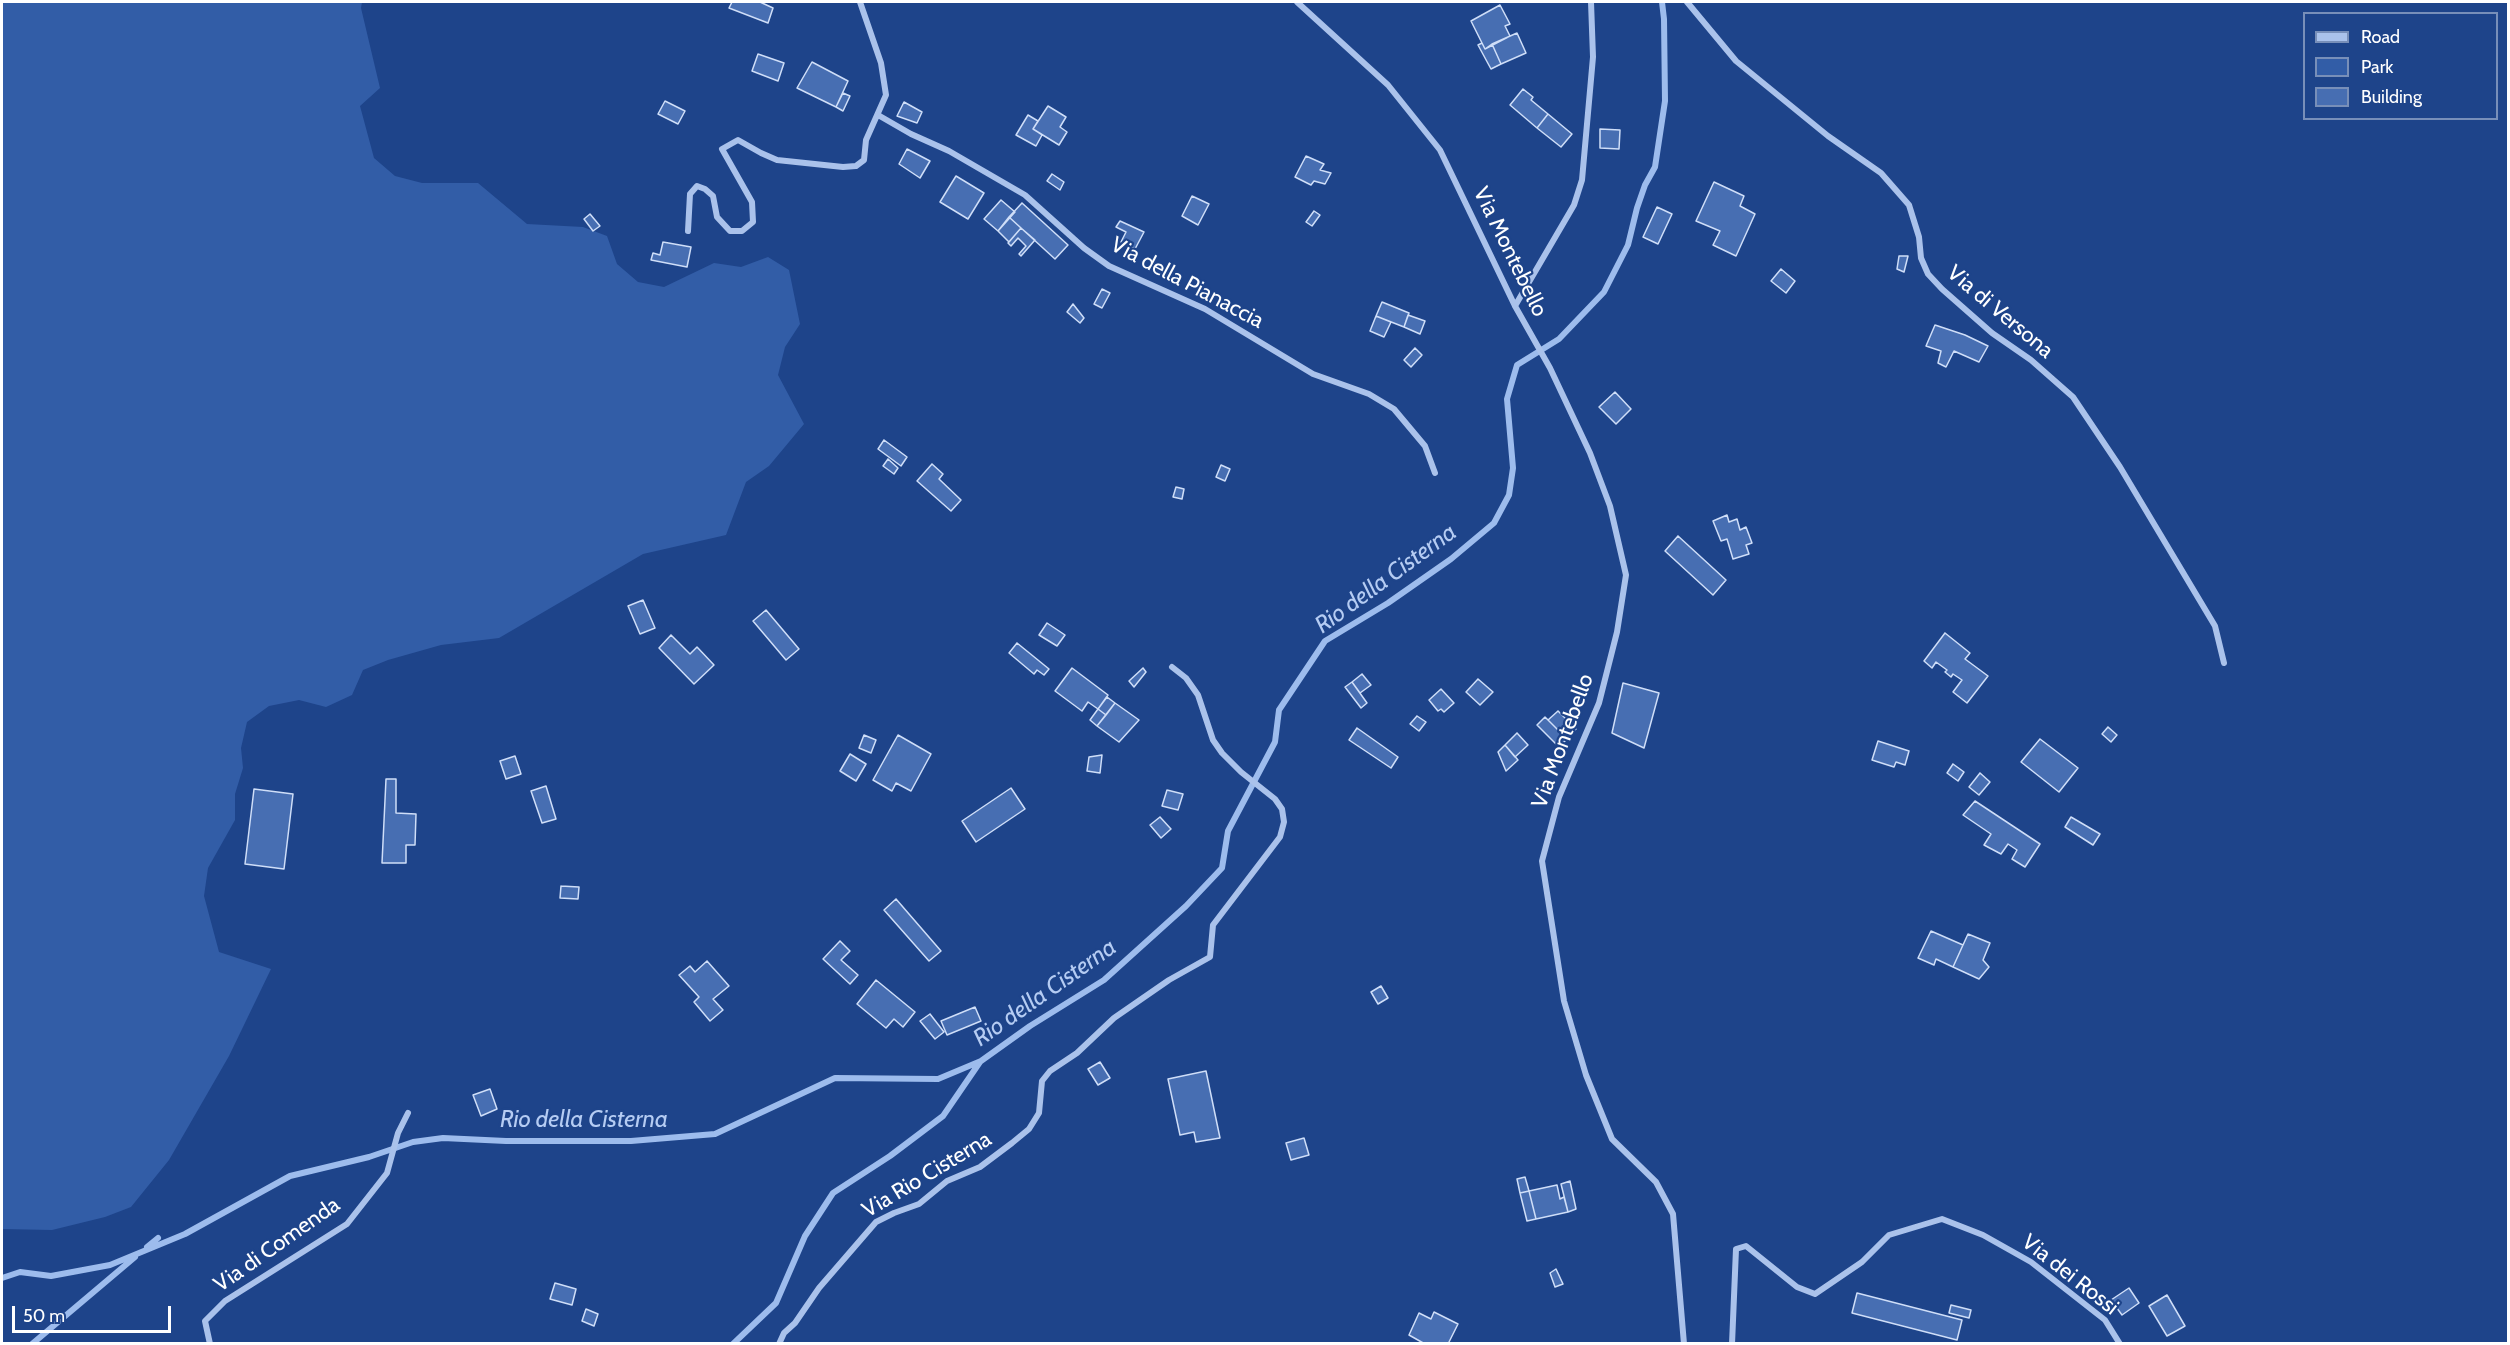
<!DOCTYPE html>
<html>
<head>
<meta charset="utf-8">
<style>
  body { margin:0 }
  #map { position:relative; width:2510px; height:1345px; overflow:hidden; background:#1e448a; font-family:Cabin,sans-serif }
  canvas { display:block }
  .frame { position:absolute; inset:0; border:3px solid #fff; pointer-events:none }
  .legend { position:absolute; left:2303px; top:12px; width:195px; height:108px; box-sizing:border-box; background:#1e448a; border:2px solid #788fb9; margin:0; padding:8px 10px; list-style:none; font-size:18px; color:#fff }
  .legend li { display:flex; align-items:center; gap:12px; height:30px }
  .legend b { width:30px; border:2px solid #788fb9 }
  .scale { position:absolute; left:12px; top:1306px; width:159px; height:27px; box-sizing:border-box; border:3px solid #fff; border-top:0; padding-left:8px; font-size:18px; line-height:21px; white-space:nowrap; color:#fff; -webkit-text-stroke:4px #1e448a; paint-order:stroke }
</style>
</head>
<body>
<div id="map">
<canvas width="2510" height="1345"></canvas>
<div class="frame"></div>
<ul class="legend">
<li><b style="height:8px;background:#aac2eb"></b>Road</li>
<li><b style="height:16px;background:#325da7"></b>Park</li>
<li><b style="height:16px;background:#476eb2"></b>Building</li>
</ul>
<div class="scale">50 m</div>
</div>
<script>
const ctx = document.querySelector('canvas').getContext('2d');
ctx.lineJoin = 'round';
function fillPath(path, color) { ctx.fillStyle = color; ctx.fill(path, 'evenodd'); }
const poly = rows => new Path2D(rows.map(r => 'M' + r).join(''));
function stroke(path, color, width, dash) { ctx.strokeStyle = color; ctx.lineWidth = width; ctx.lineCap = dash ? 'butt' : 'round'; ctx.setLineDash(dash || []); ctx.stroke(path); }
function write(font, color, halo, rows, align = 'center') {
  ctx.font = font + ' Cabin,sans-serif'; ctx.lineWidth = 4.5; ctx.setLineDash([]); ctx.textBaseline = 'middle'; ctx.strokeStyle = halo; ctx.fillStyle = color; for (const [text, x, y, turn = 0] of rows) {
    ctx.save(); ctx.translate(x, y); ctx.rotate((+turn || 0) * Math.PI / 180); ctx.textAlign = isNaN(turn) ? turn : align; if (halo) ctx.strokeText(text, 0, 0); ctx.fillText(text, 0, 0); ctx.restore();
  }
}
const green = poly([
  [2,2,362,2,361,8,380,88,360,106,374,158,395,176,422,183,478,183,527,224,583,227,607,236,617,264,638,282,664,287,714,263,741,267,768,257,789,270,800,324,785,347,778,375,804,424,769,466,746,482,726,535,643,554,499,638,441,645,388,660,363,670,352,695,326,707,299,700,269,706,247,722,241,748,243,768,235,794,235,820,208,868,204,896,219,952,271,969,229,1056,169,1160,131,1207,105,1217,52,1230,2,1229]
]);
const stream = poly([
  [147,1247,158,1238],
  [2,1278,20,1272,51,1276,110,1265,185,1234,290,1176,369,1157,413,1142,443,1138,506,1141,631,1141,715,1134,835,1078,938,1079,981,1061,1030,1026,1104,980,1186,906,1222,868,1228,831,1275,742,1279,710,1325,641,1388,603,1451,559,1494,523,1509,495,1513,468,1507,399,1517,365,1559,339,1604,292,1628,245,1637,208,1645,185,1655,167,1665,101,1664,19,1662,2],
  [32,1344,135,1257],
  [733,1344,776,1303,805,1236,833,1193,890,1156,943,1116,980,1062]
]);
const building = poly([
  [732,2,760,2,773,8,768,23,729,8,732,2],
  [1500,5,1510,24,1505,26,1510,36,1485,49,1471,21,1500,5],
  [1517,33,1526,53,1501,64,1492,44,1517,33],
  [1482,43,1485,49,1492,44,1501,64,1491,69,1478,45,1482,43],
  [758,54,784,63,778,81,752,71,758,54],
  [812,62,848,81,836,107,797,88,812,62],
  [1523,89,1533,97,1531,100,1548,114,1537,128,1510,105,1523,89],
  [843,93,850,96,843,111,836,107,843,93],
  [665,101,685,111,678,124,658,114,665,101],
  [904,102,922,112,917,123,897,116,904,102],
  [1048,106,1066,117,1060,127,1067,132,1059,145,1033,129,1048,106],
  [1548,114,1572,134,1561,147,1537,128,1548,114],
  [1028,115,1038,121,1033,129,1042,135,1036,146,1016,135,1028,115],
  [1600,129,1620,130,1619,149,1600,148,1600,129],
  [907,149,930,161,920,178,899,164,907,149],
  [1306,156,1324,164,1320,170,1331,173,1325,184,1314,181,1311,185,1295,177,1306,156],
  [1052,174,1064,182,1060,190,1047,181,1052,174],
  [956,176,984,193,968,219,940,202,956,176],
  [1714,182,1744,196,1740,206,1755,214,1736,256,1713,245,1720,231,1696,221,1714,182],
  [1192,196,1209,204,1198,225,1182,216,1192,196],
  [1001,200,1015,212,998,231,984,219,1001,200],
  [1022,203,1068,245,1055,259,1009,217,1022,203],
  [1657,207,1672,214,1658,244,1643,237,1657,207],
  [1314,211,1320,215,1312,226,1306,222,1314,211],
  [590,214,600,226,593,231,584,219,590,214],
  [1009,217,1021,228,1009,242,998,231,1009,217],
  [1120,221,1144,232,1135,249,1121,242,1126,232,1116,227,1120,221],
  [1021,228,1035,240,1021,256,1019,254,1026,246,1018,238,1011,246,1008,243,1021,228],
  [663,242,691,247,687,267,651,260,653,253,660,255,663,242],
  [1899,256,1908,256,1904,272,1897,269,1899,256],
  [1781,269,1795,281,1786,293,1771,281,1781,269],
  [1102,289,1110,293,1102,308,1094,304,1102,289],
  [1382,302,1409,313,1404,327,1376,316,1382,302],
  [1073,304,1084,318,1080,323,1067,312,1073,304],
  [1408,315,1425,321,1420,334,1404,327,1408,315],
  [1376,316,1391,322,1384,337,1370,331,1376,316],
  [1935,325,1965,335,1988,346,1979,362,1954,351,1946,367,1938,363,1941,351,1926,346,1935,325],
  [1415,348,1422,355,1411,367,1404,360,1415,348],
  [1615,392,1631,409,1616,424,1599,407,1615,392],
  [884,440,907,457,901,466,878,449,884,440],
  [888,459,898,468,894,474,883,466,888,459],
  [932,464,943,474,939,479,961,500,951,511,917,481,932,464],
  [1221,465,1230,469,1225,481,1216,477,1221,465],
  [1176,487,1184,489,1182,499,1173,497,1176,487],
  [1727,515,1729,522,1737,519,1740,530,1746,527,1752,543,1746,545,1749,554,1733,559,1727,539,1721,541,1713,521,1727,515],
  [1678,536,1726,580,1713,595,1665,551,1678,536],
  [643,600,655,628,640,634,628,606,643,600],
  [766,610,799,649,786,660,753,621,766,610],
  [1047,623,1065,635,1057,646,1039,635,1047,623],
  [1945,633,1970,653,1965,659,1988,676,1967,703,1953,692,1962,680,1953,674,1951,677,1945,672,1947,670,1936,662,1932,668,1924,661,1945,633],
  [671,635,690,654,697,647,714,665,694,684,659,648,671,635],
  [1017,643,1049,669,1044,675,1037,670,1034,674,1009,653,1017,643],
  [1072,668,1108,695,1098,709,1088,702,1082,711,1055,691,1072,668],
  [1143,668,1146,672,1134,687,1129,681,1143,668],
  [1362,674,1371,685,1360,693,1352,682,1362,674],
  [1478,679,1493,692,1480,705,1466,692,1478,679],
  [1352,682,1367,703,1361,708,1345,687,1352,682],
  [1623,683,1659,693,1644,748,1612,733,1623,683],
  [1441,689,1454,703,1444,712,1441,709,1438,711,1429,700,1441,689],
  [1107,697,1115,703,1106,715,1098,709,1107,697],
  [1115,703,1139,720,1119,742,1097,726,1115,703],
  [1098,709,1106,715,1097,726,1090,720,1098,709],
  [1558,711,1576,729,1567,739,1548,720,1558,711],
  [1417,716,1426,722,1419,731,1410,724,1417,716],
  [1545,717,1567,739,1559,747,1537,725,1545,717],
  [2108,727,2117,735,2111,742,2102,734,2108,727],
  [1357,728,1398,757,1391,768,1349,740,1357,728],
  [1517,733,1528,745,1515,757,1505,745,1517,733],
  [864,735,876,740,871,753,859,748,864,735],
  [898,735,931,754,911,791,896,783,892,791,873,780,898,735],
  [2040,739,2078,768,2059,792,2021,762,2040,739],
  [1878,741,1909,751,1905,765,1896,762,1894,767,1872,760,1878,741],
  [1505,745,1518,760,1506,771,1498,752,1505,745],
  [850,754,866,764,856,781,840,771,850,754],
  [1102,755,1100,773,1087,771,1089,757,1102,755],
  [515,756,521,774,506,779,500,761,515,756],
  [1953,764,1964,772,1958,781,1947,773,1953,764],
  [1980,773,1990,782,1979,795,1969,787,1980,773],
  [386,779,396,779,396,813,416,814,415,845,406,845,406,863,382,863,386,779],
  [546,786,556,819,542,823,531,791,546,786],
  [1011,788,1025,809,976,842,962,821,1011,788],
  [254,789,293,794,284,869,245,864,254,789],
  [1167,790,1183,794,1178,810,1162,806,1167,790],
  [1975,801,2040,844,2025,867,2012,859,2017,850,2008,844,2001,854,1984,845,1991,834,1963,815,1975,801],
  [1160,817,1171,829,1161,838,1150,825,1160,817],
  [2071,817,2100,834,2093,845,2065,827,2071,817],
  [561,886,579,887,578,899,560,898,561,886],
  [896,899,941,951,929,961,884,910,896,899],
  [1931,931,1963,945,1953,967,1936,959,1934,965,1918,958,1931,931],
  [1968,934,1990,943,1983,960,1989,967,1979,979,1953,967,1968,934],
  [840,941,850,951,841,960,858,975,850,984,823,959,840,941],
  [707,961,729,986,713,999,723,1010,710,1021,694,1002,699,997,679,975,690,966,695,972,707,961],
  [876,980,915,1012,903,1027,894,1019,886,1028,857,1004,876,980],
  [1381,986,1388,998,1378,1004,1371,992,1381,986],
  [975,1007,981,1021,947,1035,941,1021,975,1007],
  [930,1014,944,1032,935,1039,920,1021,930,1014],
  [1100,1062,1110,1078,1098,1085,1088,1069,1100,1062],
  [1206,1071,1220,1138,1196,1142,1194,1132,1180,1135,1168,1079,1206,1071],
  [490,1089,497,1109,481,1116,473,1095,490,1089],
  [1304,1138,1309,1155,1291,1160,1286,1143,1304,1138],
  [1525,1177,1529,1191,1520,1193,1517,1179,1525,1177],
  [1570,1181,1576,1209,1568,1212,1561,1184,1570,1181],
  [1557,1185,1560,1199,1564,1197,1568,1212,1536,1219,1529,1191,1557,1185],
  [1529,1191,1536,1219,1527,1221,1520,1193,1529,1191],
  [1556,1269,1563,1284,1555,1287,1550,1273,1556,1269],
  [555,1283,576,1289,572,1305,550,1299,555,1283],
  [2129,1288,2139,1303,2122,1315,2111,1300,2129,1288],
  [1857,1293,1962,1320,1957,1340,1852,1313,1857,1293],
  [2167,1295,2185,1326,2167,1336,2149,1306,2167,1295],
  [1951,1305,1971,1310,1969,1318,1949,1313,1951,1305],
  [586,1309,598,1314,594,1326,582,1321,586,1309],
  [1434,1312,1458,1324,1448,1344,1425,1344,1409,1335,1419,1313,1431,1319,1434,1312]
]);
const minor = poly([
  [1297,2,1388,85,1440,150,1515,306,1550,368,1590,453,1610,506,1626,575,1617,632,1599,703,1559,797,1542,861,1564,1001,1586,1075,1612,1139,1656,1182,1673,1214,1684,1344],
  [1687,2,1736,61,1828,136,1881,173,1909,205,1919,237,1921,258,1928,274,1942,289,1992,333,2031,360,2073,397,2120,467,2215,626,2224,663],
  [878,115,911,134,949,151,1025,195,1084,248,1109,266,1205,309,1313,374,1369,394,1394,409,1425,446,1435,473],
  [688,231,690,194,697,186,705,189,713,196,717,217,730,231,742,231,753,222,752,202,722,149,738,140,761,153,777,160,843,167,856,166,864,160,866,140,886,95,881,63,860,2],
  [1515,306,1574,205,1582,180,1593,57,1591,2],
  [210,1344,205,1321,225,1301,347,1224,387,1173,398,1133,408,1113],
  [779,1344,784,1333,795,1323,819,1288,876,1222,894,1213,919,1204,947,1181,980,1167,1012,1143,1029,1129,1039,1113,1042,1081,1050,1071,1077,1053,1114,1018,1169,980,1210,957,1213,925,1280,837,1284,822,1282,809,1275,799,1241,772,1222,753,1213,740,1198,695,1186,678,1172,667],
  [1732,1344,1736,1249,1746,1246,1797,1287,1815,1294,1862,1262,1889,1235,1942,1219,1983,1235,2031,1262,2105,1320,2120,1344]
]);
const streetNames = [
  ["Via Montebello",1510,252,64],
  ["Via della Pianaccia",1187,283,28],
  ["Via di Versona",2000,312,40],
  ["Via Montebello",1563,741,-70],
  ["Via Rio Cisterna",927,1175,-31],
  ["Via di Comenda",277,1245,-35],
  ["Via dei Rossi",2070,1275,38]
];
const waterNames = [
  ["Rio della Cisterna",1386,579,-36],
  ["Rio della Cisterna",1045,993,-35],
  ["Rio della Cisterna",584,1120]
];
fillPath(green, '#325da7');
stroke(stream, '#9dbced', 6);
fillPath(building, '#476eb2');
stroke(building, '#cfdef8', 1.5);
stroke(minor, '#aac2eb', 6);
write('22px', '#fff', '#1e448a', streetNames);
write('italic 24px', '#b5ccf3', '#1e448a', waterNames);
</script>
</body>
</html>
